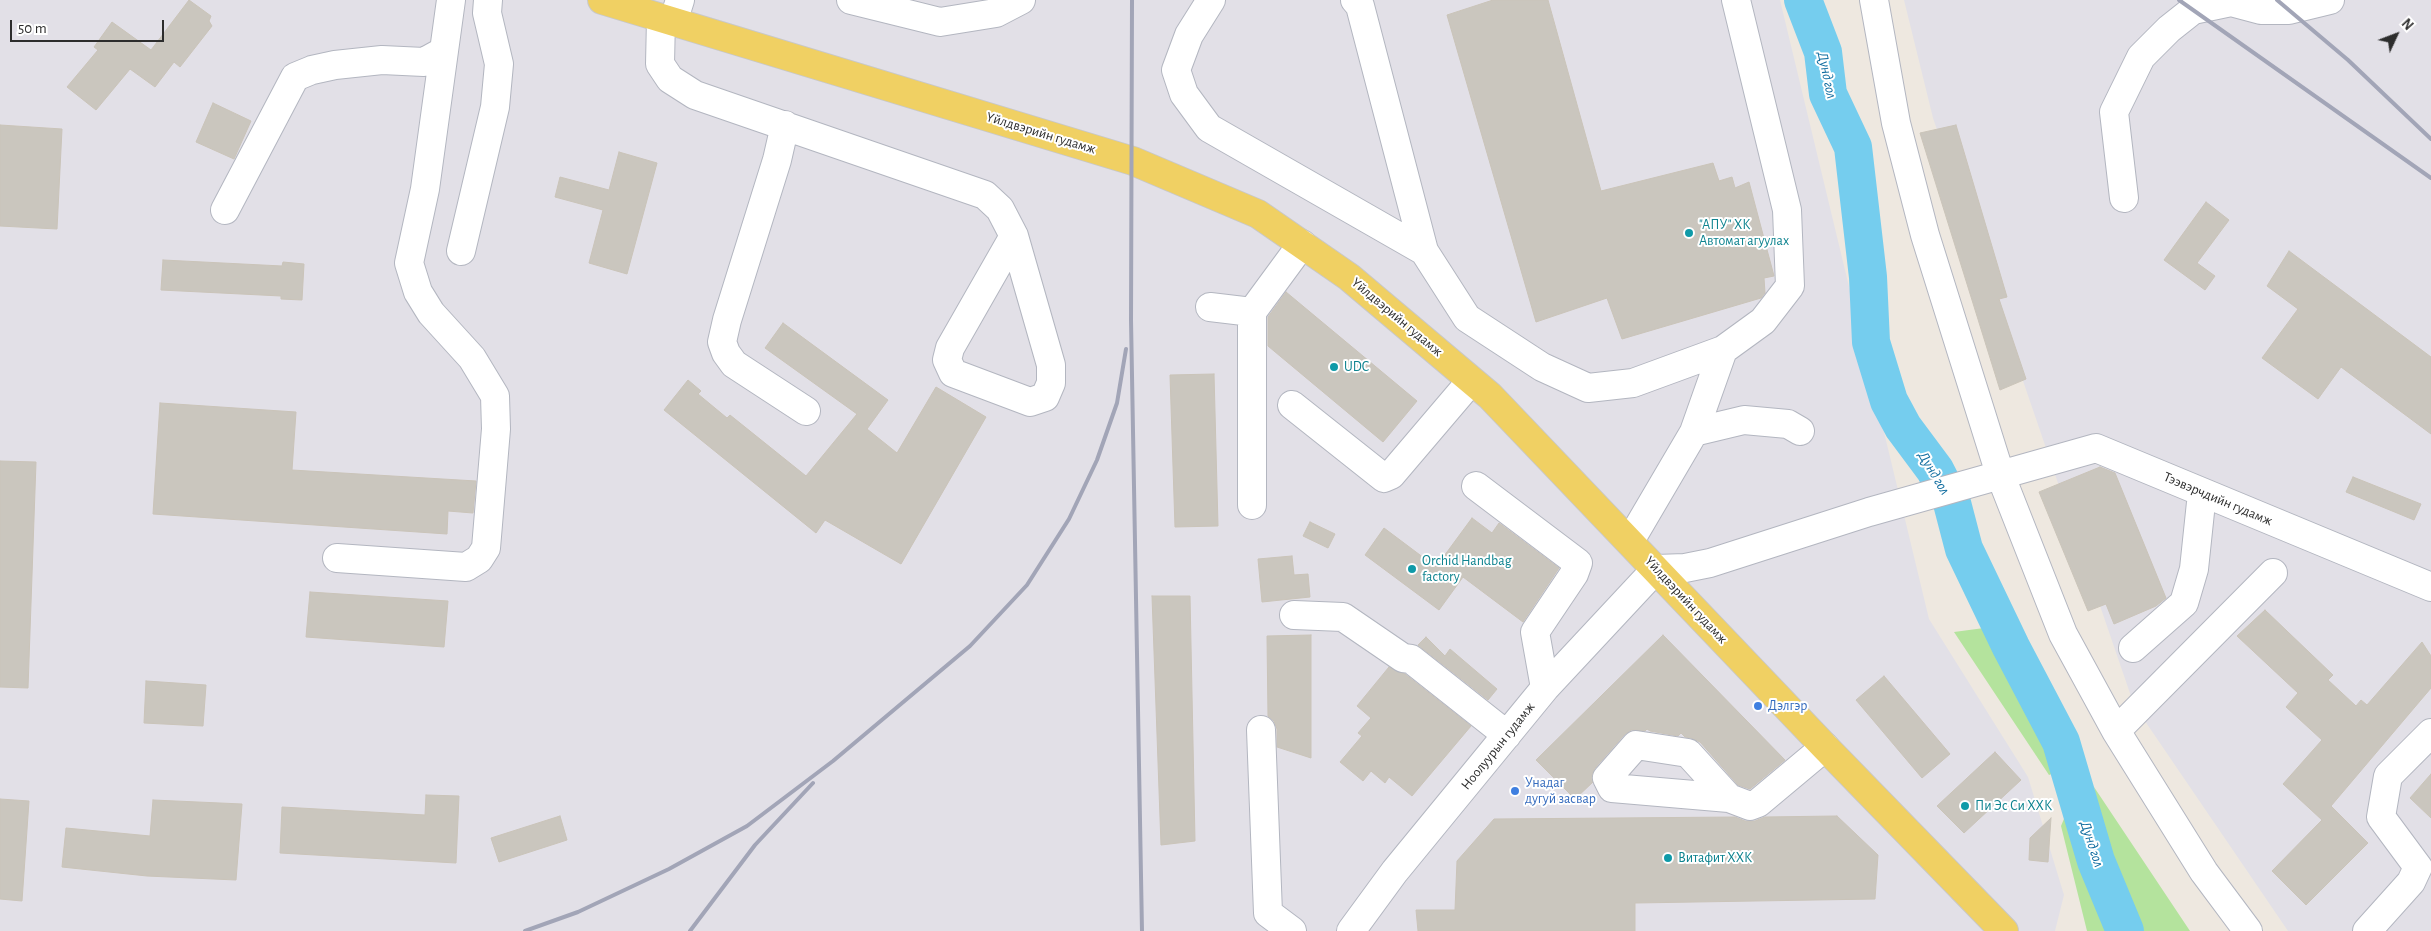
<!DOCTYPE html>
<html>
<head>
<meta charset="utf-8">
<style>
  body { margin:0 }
  #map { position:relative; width:2431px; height:931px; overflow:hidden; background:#eee8e0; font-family:"Alegreya Sans",sans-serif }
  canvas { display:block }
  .north { position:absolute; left:2371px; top:10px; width:50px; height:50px; -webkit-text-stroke:4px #fff; paint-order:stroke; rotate:47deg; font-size:14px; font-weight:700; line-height:20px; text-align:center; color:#2d2d2d }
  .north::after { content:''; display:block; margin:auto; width:18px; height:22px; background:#2d2d2d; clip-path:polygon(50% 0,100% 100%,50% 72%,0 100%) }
  .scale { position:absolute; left:10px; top:20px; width:154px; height:22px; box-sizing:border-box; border:2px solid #2d2d2d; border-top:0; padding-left:6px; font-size:15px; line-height:18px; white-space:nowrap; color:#2d2d2d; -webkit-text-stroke:4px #fff; paint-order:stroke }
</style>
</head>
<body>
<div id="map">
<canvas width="2431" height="931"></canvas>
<div class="north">N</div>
<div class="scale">50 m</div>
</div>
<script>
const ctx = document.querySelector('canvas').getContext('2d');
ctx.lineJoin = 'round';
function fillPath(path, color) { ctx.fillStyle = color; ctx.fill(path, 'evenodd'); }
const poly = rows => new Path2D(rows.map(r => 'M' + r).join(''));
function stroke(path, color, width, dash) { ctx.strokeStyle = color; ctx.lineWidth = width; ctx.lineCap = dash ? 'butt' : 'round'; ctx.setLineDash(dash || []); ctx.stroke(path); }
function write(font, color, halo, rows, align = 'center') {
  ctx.font = font + ' "Alegreya Sans",sans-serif'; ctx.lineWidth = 4; ctx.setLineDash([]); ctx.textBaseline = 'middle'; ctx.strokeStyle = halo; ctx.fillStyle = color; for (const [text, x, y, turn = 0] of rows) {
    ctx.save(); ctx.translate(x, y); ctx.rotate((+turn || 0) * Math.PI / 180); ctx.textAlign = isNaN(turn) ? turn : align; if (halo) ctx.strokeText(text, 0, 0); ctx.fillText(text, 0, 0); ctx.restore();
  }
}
const industrial = poly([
  [0,0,1780,0,1929,619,2028,777,2064,895,2055,931,0,931],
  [1904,0,2431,0,2431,931,2288,931,2134,705,1933,118]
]);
const green = poly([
  [1984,628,2030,698,2062,770,2049,775,1954,632],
  [2094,787,2190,931,2138,931,2106,852],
  [2069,807,2086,860,2118,931,2087,931,2061,826]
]);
const river = poly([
  [1803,0,1823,52,1828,94,1853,147,1868,277,1871,342,1889,401,1903,427,1935,470,1952,503,1964,549,2011,647,2061,742,2096,861,2125,931]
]);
const building = poly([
  [189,0,211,16,209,21,212,26,180,67,174,62,155,87,130,69,96,110,67,87,98,50,94,47,112,22,151,50,189,0],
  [1493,0,1548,0,1601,191,1713,163,1719,181,1732,177,1735,188,1749,182,1774,276,1764,278,1765,293,1761,298,1622,339,1607,298,1536,322,1447,15,1493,0],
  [213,103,251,121,234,159,196,142,213,103],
  [0,125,62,129,57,229,0,226,0,125],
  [1956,125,2007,297,1999,299,2026,379,2000,390,1920,133,1956,125],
  [619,152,657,163,627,274,589,263,603,210,555,197,560,177,609,190,619,152],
  [2206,202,2229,220,2197,263,2215,276,2205,290,2164,260,2206,202],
  [2289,251,2431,357,2431,434,2341,367,2318,399,2262,358,2298,309,2267,286,2289,251],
  [163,260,282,266,283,262,304,264,302,300,281,299,281,296,161,290,163,260],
  [1286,292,1417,401,1383,442,1268,346,1268,317,1286,292],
  [783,323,888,400,867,429,897,453,936,387,986,417,901,564,825,520,816,533,664,410,688,380,701,391,698,394,727,418,730,415,806,476,857,414,765,348,783,323],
  [1214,374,1218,526,1175,527,1170,375,1214,374],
  [160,403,296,412,292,470,476,481,473,513,448,511,447,534,153,514,160,403],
  [0,461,36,462,28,688,0,687,0,461],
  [2100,467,2115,473,2166,598,2156,606,2114,624,2106,604,2088,611,2039,492,2100,467],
  [2353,477,2421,504,2414,520,2346,492,2353,477],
  [1472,518,1492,533,1499,523,1559,568,1523,622,1463,577,1439,610,1365,555,1384,528,1436,567,1472,518],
  [1310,522,1335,534,1328,548,1303,536,1310,522],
  [1292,556,1294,575,1308,574,1310,597,1262,602,1258,559,1292,556],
  [310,592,448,601,444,647,306,637,310,592],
  [1152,596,1190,596,1195,841,1161,845,1152,596],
  [2265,610,2333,675,2328,680,2356,706,2361,700,2367,705,2422,642,2431,656,2431,688,2331,806,2368,843,2306,905,2272,871,2322,820,2283,784,2322,740,2286,707,2298,693,2237,636,2265,610],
  [1311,635,1311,758,1277,747,1277,729,1274,721,1268,716,1267,636,1311,635],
  [1663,635,1785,760,1750,789,1738,785,1700,742,1691,738,1685,737,1681,733,1678,736,1650,731,1647,729,1645,731,1631,730,1624,735,1595,768,1592,775,1593,782,1575,799,1536,760,1663,635],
  [1426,637,1445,656,1450,649,1497,689,1488,700,1418,645,1426,637],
  [1389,667,1405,674,1471,726,1412,796,1389,777,1385,783,1371,771,1363,781,1340,762,1362,736,1358,733,1371,718,1357,706,1389,667],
  [1884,676,1950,754,1922,778,1856,700,1884,676],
  [146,681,206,685,203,726,144,723,146,681],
  [1995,752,2021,780,1964,833,1937,806,1995,752],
  [2431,774,2431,818,2410,798,2431,774],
  [426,795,459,796,456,863,280,853,282,807,425,815,426,795],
  [0,799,29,801,22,901,0,899,0,799],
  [153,800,242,804,236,880,147,876,62,867,66,828,150,836,153,800],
  [560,816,567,840,499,862,491,838,560,816],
  [1837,816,1878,855,1875,899,1635,903,1635,931,1418,931,1416,910,1455,910,1457,861,1494,819,1735,817,1745,821,1755,821,1765,817,1837,816],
  [2051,818,2048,862,2029,860,2030,838,2051,818]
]);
const minor = poly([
  [851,0,940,22,996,13,1021,0],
  [1211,0,1189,35,1176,70,1184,94,1209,128,1424,251],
  [1355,0,1360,6,1424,251,1467,318,1542,367,1588,388,1633,383,1723,350],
  [1874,0,1896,123,1925,235,2000,474,2063,634,2116,731,2204,872,2248,931],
  [661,19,660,64,670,79,695,95,985,195,1000,209,1014,236,1051,365,1051,383,1045,397,1030,402,953,373,947,360,950,348,1014,236],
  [673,22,680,0],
  [785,125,777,160,727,320,722,342,726,353,734,364,806,411],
  [2124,198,2114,112,2141,57,2169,29,2193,10,2231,2,2261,10,2289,10,2330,0],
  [225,210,295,77,312,70,335,65,382,60,424,62,444,51],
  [461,251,495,107,499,64,487,13,488,0],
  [1210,307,1252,312],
  [1292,405,1384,478,1391,475,1471,381],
  [1694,432,1744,420,1788,424,1800,431],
  [1476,486,1578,563,1574,574,1535,632,1545,688],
  [1252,505,1252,312,1302,244],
  [1630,541,1694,432,1723,350,1763,321,1790,286,1787,210,1736,0],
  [337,558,466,567,479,559,486,548,496,429,495,396,472,358,431,313,418,292,409,263,425,189,451,0],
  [1294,615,1343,617,1403,658,1411,659,1507,735],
  [2133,648,2184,603,2194,569,2202,493],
  [1261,730,1268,913,1292,931],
  [2116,731,2273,573],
  [1729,798,1612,788,1607,778,1636,745,1688,753,1729,798,1750,806,1758,803,1825,747],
  [1351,931,1395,871,1545,688,1656,569,1685,568,1710,563,1869,512,2096,448,2431,587],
  [2367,931,2411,882,2418,867,2381,817,2388,776,2431,733]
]);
const major = poly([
  [602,0,1133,161,1258,214,1349,277,1490,396,1825,747,2004,931]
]);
const rail = poly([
  [1132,0,1131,320,1142,931],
  [2179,0,2431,178],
  [2277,0,2348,60,2431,139],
  [525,931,578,912,669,869,747,826,833,761,970,646,1027,585,1069,519,1097,460,1117,403,1126,349],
  [690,931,755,845,813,783]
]);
const markers = [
  [1689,233,5,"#0f9aa8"],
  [1334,367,5,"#0f9aa8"],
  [1412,569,5,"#0f9aa8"],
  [1758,706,5,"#3f7fe0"],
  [1515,791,5,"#3f7fe0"],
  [1965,806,5,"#0f9aa8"],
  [1668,858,5,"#0f9aa8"]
];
const streetNames = [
  ["Yйлдвэрийн гудамж",1041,133,17],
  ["Yйлдвэрийн гудамж",1397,317,40],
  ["Тээвэрчдийн гудамж",2218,499,23],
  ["Yйлдвэрийн гудамж",1686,600,47],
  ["Ноолуурын гудамж",1498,746,-51]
];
const cultureNames = [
  ["\"АПУ\" ХК",1699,225],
  ["Автомат агуулах",1699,241],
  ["UDC",1344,367],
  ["Orchid Handbag",1422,561],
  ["factory",1422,577],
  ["Пи Эс Си ХХК",1975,806],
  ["Витафит ХХК",1678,858]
];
const shopNames = [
  ["Дэлгэр",1768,706],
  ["Унадаг",1525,783],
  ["дугуй засвар",1525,799]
];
const waterNames = [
  ["Дунд гол",1827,75,78],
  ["Дунд гол",1934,473,59],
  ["Дунд гол",2092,844,72]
];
fillPath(industrial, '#e2e0e7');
fillPath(green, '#b4e39d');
stroke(river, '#75cdee', 38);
fillPath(building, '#cac6be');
stroke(building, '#cac4b9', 1);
stroke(minor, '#b3b6c0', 30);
stroke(major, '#c8c8c8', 30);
stroke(minor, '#fff', 28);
stroke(major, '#f0d063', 28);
stroke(rail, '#a2a5b7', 4);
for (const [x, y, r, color] of markers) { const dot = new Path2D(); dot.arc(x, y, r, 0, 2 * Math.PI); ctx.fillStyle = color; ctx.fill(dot); stroke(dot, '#fff', 2); }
write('14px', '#2d2d2d', '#fff', streetNames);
write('14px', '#0d838f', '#fff', cultureNames, 'left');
write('14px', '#366cbe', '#fff', shopNames, 'left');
write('italic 15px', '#0f6c9f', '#fff', waterNames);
</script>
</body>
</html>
